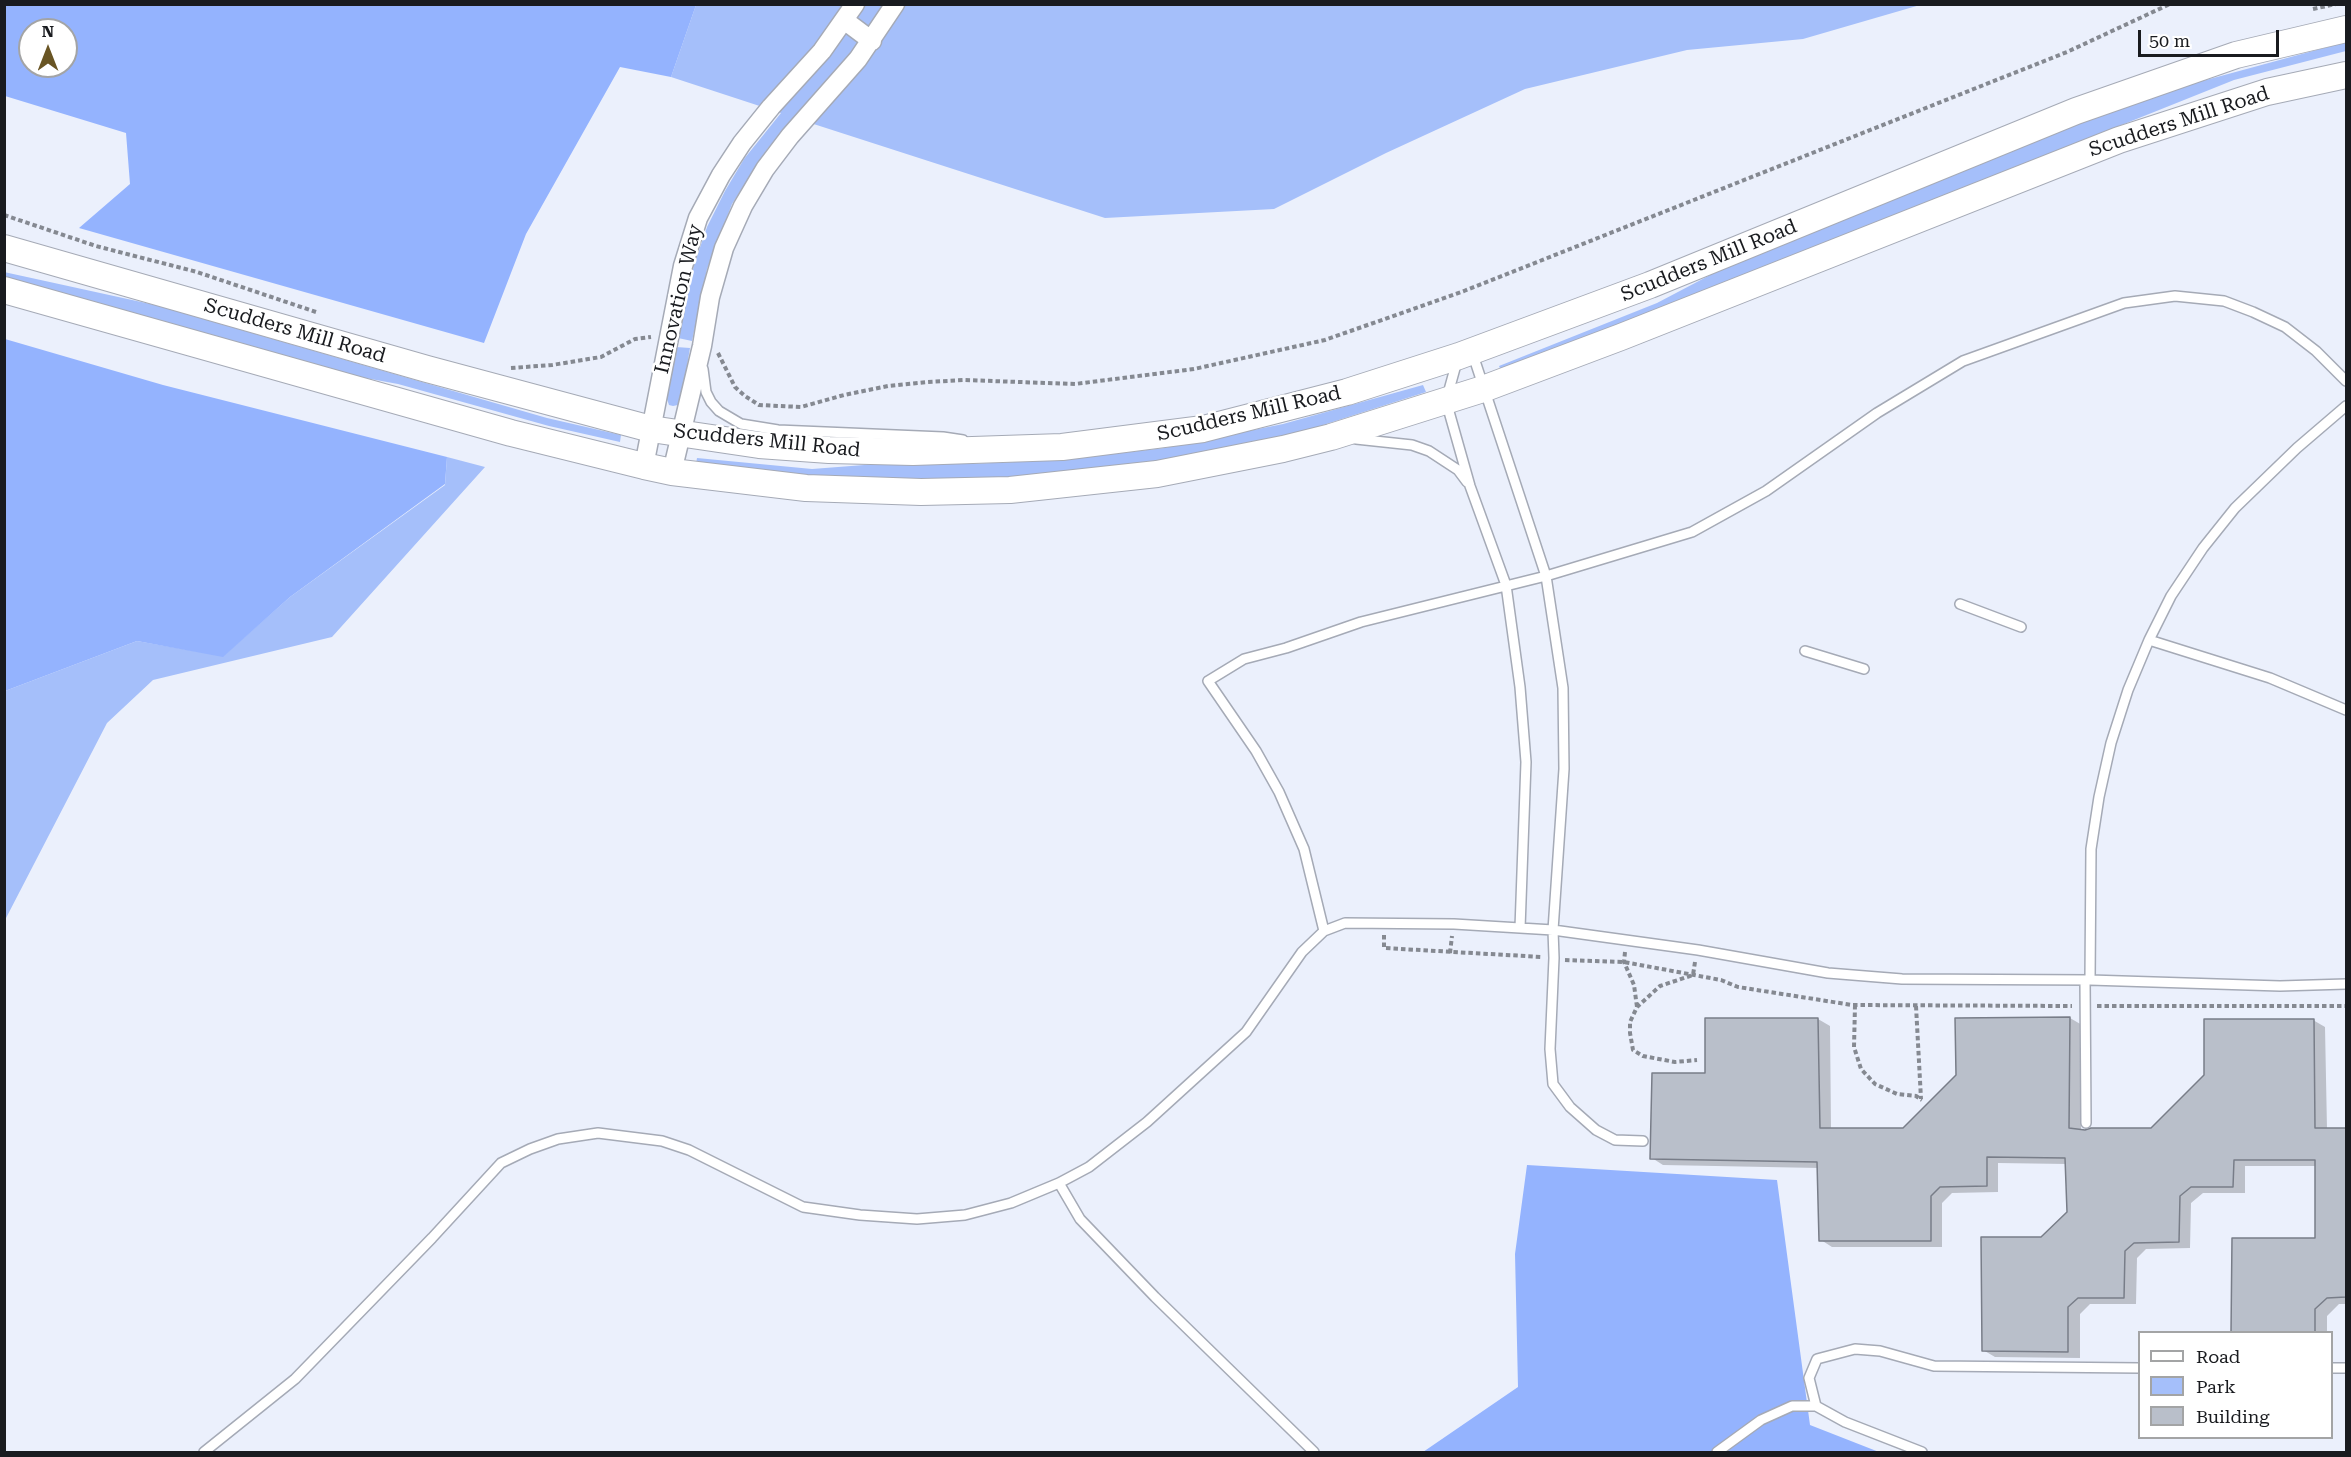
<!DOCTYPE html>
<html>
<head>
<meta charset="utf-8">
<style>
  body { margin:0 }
  #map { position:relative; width:2351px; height:1457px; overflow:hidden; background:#ebf0fc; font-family:"Roboto Serif",serif }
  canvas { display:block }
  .frame { position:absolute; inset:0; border:6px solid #191b1f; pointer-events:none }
  .legend { position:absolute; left:2138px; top:1331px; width:195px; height:108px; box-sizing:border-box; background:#fff; border:2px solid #a3a4a5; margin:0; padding:8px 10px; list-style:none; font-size:18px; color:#191b1f }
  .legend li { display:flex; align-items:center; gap:12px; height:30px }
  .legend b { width:30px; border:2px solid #a3a4a5 }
  .north { position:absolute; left:18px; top:18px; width:60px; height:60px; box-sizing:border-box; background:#fff; border:2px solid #a3a4a5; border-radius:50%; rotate:0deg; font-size:16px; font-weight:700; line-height:24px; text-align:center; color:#191b1f }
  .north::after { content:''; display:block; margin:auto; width:21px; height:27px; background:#695524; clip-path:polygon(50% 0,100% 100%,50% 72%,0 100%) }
  .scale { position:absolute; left:2138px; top:30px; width:141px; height:27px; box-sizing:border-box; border:3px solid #191b1f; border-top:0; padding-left:8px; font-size:18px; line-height:21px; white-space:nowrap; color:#191b1f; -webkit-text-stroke:4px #fff; paint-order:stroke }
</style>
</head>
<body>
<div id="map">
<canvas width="2351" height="1457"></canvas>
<div class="frame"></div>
<ul class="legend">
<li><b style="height:8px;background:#fff"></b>Road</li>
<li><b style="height:16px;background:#a5bffa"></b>Park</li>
<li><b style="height:16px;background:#b9bfca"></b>Building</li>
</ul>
<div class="north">N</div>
<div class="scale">50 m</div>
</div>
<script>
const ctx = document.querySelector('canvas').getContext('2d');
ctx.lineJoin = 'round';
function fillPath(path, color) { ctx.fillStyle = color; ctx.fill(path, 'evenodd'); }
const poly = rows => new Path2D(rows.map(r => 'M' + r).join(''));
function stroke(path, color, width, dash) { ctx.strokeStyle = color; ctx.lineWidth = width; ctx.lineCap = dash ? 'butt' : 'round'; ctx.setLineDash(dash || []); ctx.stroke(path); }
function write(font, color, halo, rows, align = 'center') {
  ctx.font = font + ' "Roboto Serif",serif'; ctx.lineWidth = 5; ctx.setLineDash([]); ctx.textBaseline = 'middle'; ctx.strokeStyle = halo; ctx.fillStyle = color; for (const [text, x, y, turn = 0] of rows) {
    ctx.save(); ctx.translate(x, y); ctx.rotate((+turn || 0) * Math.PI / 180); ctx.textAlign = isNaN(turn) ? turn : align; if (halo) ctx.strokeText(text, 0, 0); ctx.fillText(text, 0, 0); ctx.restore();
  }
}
const green = poly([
  [696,5,1920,5,1803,39,1687,50,1525,89,1386,153,1274,209,1105,218,795,118,768,148,732,204,707,269,692,341,678,338,694,265,707,227,725,191,744,159,781,113,671,77],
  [2346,42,2346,51,2234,80,1502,373,1499,366,1657,303,1733,263,2082,122,2195,83],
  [4,272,155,305,547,418,621,435,620,442,549,426,398,384,316,369,5,279],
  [676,347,690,348,681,401,678,405,673,406,669,405,667,399],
  [1423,385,1426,392,1245,450,1126,470,946,482,782,475,696,464,697,458,812,469,877,464,969,464,1060,460,1164,448,1283,424],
  [447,457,485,467,332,637,153,680,107,723,5,920,5,691,137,641,223,656,290,597,445,485]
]);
const forest = poly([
  [4,5,5,4,696,5,671,77,620,67,526,234,484,343,79,228,130,184,126,133,5,96],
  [30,30,66,30,66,66,30,66],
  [5,339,163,385,447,457,445,484,290,597,223,657,137,641,5,691],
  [1527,1165,1777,1180,1810,1425,1879,1452,1423,1452,1518,1387,1515,1254]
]);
const shadow = poly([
  [2070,1018,2082,1025,2081,1131,2151,1130,2313,1020,2325,1027,2327,1129,2346,1129,2346,1304,2339,1304,2327,1316,2327,1332,2233,1332,2234,1240,2317,1239,2317,1166,2245,1166,2245,1193,2203,1193,2191,1203,2190,1248,2146,1249,2137,1258,2136,1304,2090,1304,2080,1314,2080,1358,1995,1357,1983,1350,2042,1239,2069,1212,2067,1164,1998,1163,1998,1192,1952,1193,1942,1203,1942,1247,1832,1247,1821,1240,1819,1168,1663,1165,1652,1158,1707,1074,1818,1019,1830,1026,1831,1129,1903,1129]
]);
const building = poly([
  [2070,1017,2069,1128,2085,1130,2091,1128,2151,1128,2204,1075,2204,1019,2314,1019,2315,1128,2346,1128,2346,1297,2327,1298,2315,1309,2315,1332,2231,1332,2232,1238,2315,1238,2315,1160,2234,1160,2233,1187,2191,1187,2180,1196,2179,1242,2134,1243,2125,1251,2124,1298,2078,1298,2068,1307,2068,1352,1982,1351,1981,1237,2041,1237,2067,1212,2065,1158,1987,1157,1987,1186,1940,1187,1931,1196,1931,1241,1819,1241,1817,1162,1650,1159,1652,1073,1705,1073,1705,1018,1818,1018,1820,1128,1903,1128,1956,1075,1955,1018,2070,1017]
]);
const path = poly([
  [2313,9,2336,4],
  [4,215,96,246,197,272,316,312],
  [718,353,735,387,745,396,759,405,801,407,844,395,888,386,927,382,964,380,1075,384,1194,369,1325,340,1464,291,1666,211,2067,52,2170,4],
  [511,368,552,365,601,357,635,339,651,337],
  [1384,935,1384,948,1542,957],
  [1625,952,1624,962,1634,985,1637,1007],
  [1450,953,1452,936],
  [1565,960,1624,962,1721,980,1738,987,1852,1005,2072,1006],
  [1695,962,1693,975,1660,986,1637,1007,1630,1022,1630,1033,1633,1050,1643,1056,1675,1062,1697,1060],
  [1855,1005,1854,1047,1861,1069,1875,1084,1897,1094,1916,1096,1922,1100],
  [1916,1006,1921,1099],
  [2097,1006,2346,1006]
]);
const service = poly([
  [1472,352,1546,576,1563,688,1564,769,1553,930,1554,958,1550,1049,1553,1084,1570,1107,1596,1130,1615,1140,1643,1141],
  [1457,361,1446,401,1470,486,1506,585,1520,687,1526,762,1520,928],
  [703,369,706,392,711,402,719,411,741,424,778,430,943,437,963,440],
  [1356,439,1412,445,1429,451,1458,470,1467,482],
  [1960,604,2021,627],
  [2149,640,2270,678,2346,710],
  [1805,651,1864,669],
  [1324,931,1304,849,1279,792,1256,751,1208,681,1244,659,1286,648,1361,622,1546,576,1692,532,1766,491,1877,413,1963,361,2124,303,2175,296,2224,301,2253,312,2285,327,2316,351,2346,381],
  [2085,980,2086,1123],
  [2090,980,2091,849,2099,797,2111,743,2128,690,2149,640,2171,596,2203,548,2235,508,2297,448,2346,406],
  [1059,1183,1080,1219,1155,1297,1314,1452],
  [2332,1368,2346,1368],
  [1816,1406,1809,1378,1817,1359,1855,1349,1880,1351,1934,1366,2140,1368],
  [204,1452,295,1379,432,1238,501,1163,530,1149,558,1139,598,1133,662,1141,689,1150,803,1207,860,1215,917,1219,965,1215,1011,1203,1059,1183,1089,1167,1147,1122,1246,1032,1302,952,1324,931,1345,923,1454,924,1553,930,1698,950,1828,973,1902,979,2090,980,2280,986,2346,984],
  [1717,1452,1761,1420,1792,1406,1816,1406,1845,1422,1922,1452]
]);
const minor = poly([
  [844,20,872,41],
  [644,466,683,266,698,218,721,175,742,143,771,107,822,51,855,4],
  [672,472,702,346,710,297,724,248,743,206,765,169,790,136,858,59,895,4]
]);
const secondary = poly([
  [4,248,427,369,651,429,759,445,829,450,913,452,1062,447,1203,429,1347,392,1459,356,1650,285,2076,111,2236,55,2346,29],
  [4,290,511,433,644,466,672,472,806,488,921,492,1010,490,1157,474,1283,449,1331,437,1483,389,1621,337,2119,140,2267,92,2346,75]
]);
const streetNames = [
  ["Scudders Mill Road",2179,122,-18],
  ["Scudders Mill Road",1709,261,-22],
  ["Innovation Way",679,299,-77],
  ["Scudders Mill Road",295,331,16],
  ["Scudders Mill Road",1249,414,-13],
  ["Scudders Mill Road",767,441,6]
];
fillPath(green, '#a5bffa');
fillPath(forest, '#94b3fe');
fillPath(shadow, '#0003');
fillPath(building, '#b9bfca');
stroke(building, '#787d88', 1.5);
stroke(service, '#a5aab6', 12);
stroke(minor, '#a5aab6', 21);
stroke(secondary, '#a5aab6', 28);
stroke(path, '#858991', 4, [4.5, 3]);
stroke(service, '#fff', 9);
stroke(minor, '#fff', 18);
stroke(secondary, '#fff', 26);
write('20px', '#191b1f', '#fff', streetNames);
</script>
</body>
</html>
